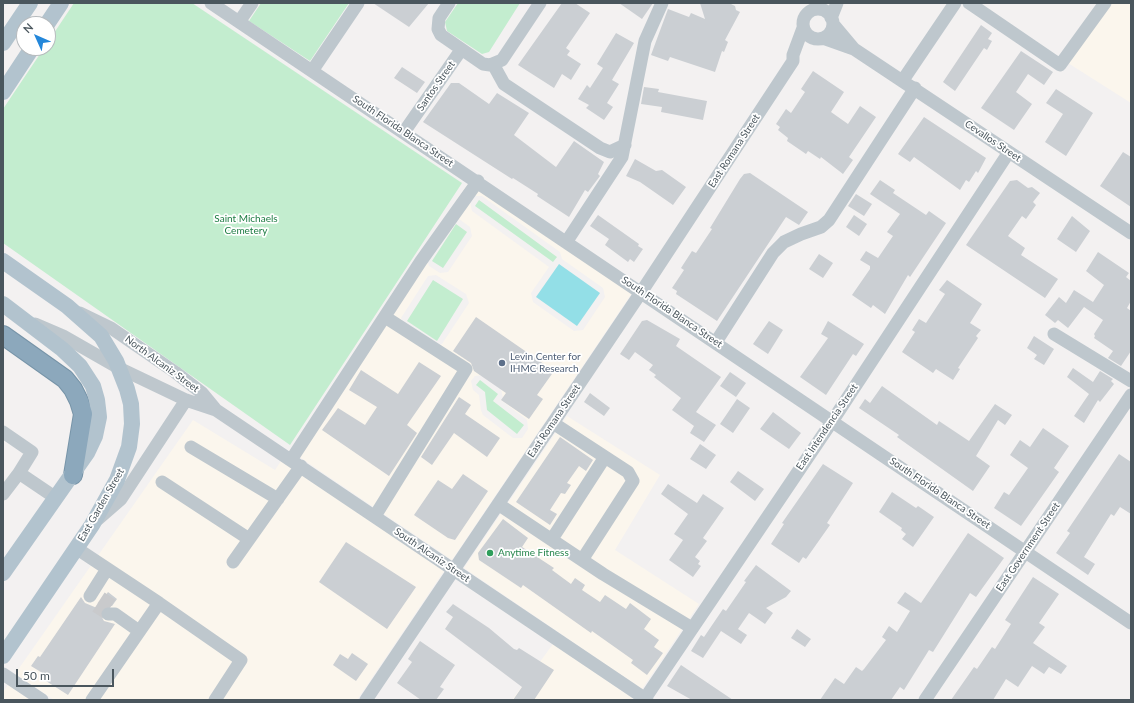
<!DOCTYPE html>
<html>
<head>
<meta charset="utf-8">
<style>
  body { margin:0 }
  #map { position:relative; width:1134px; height:703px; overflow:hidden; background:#f3f1f1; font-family:Lato,sans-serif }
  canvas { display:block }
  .frame { position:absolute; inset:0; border:4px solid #4a565d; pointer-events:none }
  .north { position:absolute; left:16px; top:16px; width:40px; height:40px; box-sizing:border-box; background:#fff; border:1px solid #b7bbbe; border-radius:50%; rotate:315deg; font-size:11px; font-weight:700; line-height:16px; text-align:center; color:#4a565d }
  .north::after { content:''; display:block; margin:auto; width:14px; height:18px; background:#2487da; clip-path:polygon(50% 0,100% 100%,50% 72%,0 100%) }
  .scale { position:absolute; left:16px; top:669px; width:98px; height:18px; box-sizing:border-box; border:2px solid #4a565d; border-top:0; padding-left:5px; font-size:12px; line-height:14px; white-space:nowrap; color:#4a565d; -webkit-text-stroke:3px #fff; paint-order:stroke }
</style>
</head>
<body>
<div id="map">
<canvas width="1134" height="703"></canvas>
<div class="frame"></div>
<div class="north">N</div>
<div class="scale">50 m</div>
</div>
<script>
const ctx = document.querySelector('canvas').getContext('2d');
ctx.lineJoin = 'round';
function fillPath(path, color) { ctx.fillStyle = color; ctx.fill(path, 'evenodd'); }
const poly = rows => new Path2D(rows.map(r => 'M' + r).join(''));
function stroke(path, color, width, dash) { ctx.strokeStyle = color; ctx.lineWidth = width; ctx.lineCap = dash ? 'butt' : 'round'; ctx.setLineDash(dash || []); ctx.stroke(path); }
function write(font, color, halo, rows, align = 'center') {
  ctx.font = font + ' Lato,sans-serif'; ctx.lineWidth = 3.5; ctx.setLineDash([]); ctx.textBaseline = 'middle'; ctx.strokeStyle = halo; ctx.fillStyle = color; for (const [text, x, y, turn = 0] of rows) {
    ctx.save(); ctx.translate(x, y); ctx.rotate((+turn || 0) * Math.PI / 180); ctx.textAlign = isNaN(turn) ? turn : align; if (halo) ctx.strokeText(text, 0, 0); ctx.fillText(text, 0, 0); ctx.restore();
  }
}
const commercial = poly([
  [1109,3,1131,3,1131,103,1068,63],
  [468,183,632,293,452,560,289,450,295,449],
  [473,196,482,196,560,252,562,259,603,288,605,297,583,330,574,331,533,302,531,293,549,267,472,211,470,202],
  [459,219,470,227,472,236,448,272,440,273,429,266,426,257,451,221],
  [436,275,466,294,469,303,442,344,434,346,404,326,401,318,428,276],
  [484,375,501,389,503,398,501,400,527,420,528,429,522,438,513,438,483,415,481,410,479,395,473,390,471,381,475,376],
  [567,416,660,475,615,550,699,604,642,689,464,568],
  [193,420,275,470,281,461,444,571,357,700,54,700,15,674],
  [553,644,635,700,512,700],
  [8,685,30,700,3,700,3,692]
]);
const green = poly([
  [74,3,192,3,462,183,290,445,3,243,3,109,44,48,48,48,48,42],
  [261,3,349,3,310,61,249,21],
  [458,3,465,4,520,3,489,52,482,54,447,31,445,22],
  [479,200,557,257,553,262,475,206],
  [456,224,467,232,443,268,432,261],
  [433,280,463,299,437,341,407,321],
  [480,380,498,394,493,401,524,425,517,434,487,410,485,392,476,385]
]);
const water = poly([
  [559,264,600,293,577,326,536,297]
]);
const building = poly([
  [373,3,429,3,409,27],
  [562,3,575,3,590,13,566,48,570,51,567,55,581,64,571,80,562,74,554,88,518,65],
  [619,3,653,3,642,19],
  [700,3,729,3,735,6,736,10,740,12,725,40,728,42,724,52,722,51,715,72,670,57,668,61,651,55,668,9,689,17,691,13,705,19],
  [981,25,992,33,988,39,992,41,987,50,984,48,955,91,943,82],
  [616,33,634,43,612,80,619,84,607,103,613,107,604,120,586,108,589,105,578,99,587,85,590,88,603,68,597,64],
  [1021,51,1053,72,1044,85,1028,74,1016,92,1032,104,1014,130,981,108],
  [402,67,425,82,417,93,394,78],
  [813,71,844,92,831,112,848,124,860,106,876,117,849,157,853,160,843,174,821,157,820,159,808,151,806,154,787,141,788,138,778,130,780,127,776,124,786,109,791,113,805,92,801,89],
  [451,83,459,83,489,104,497,93,529,113,514,135,556,167,574,141,604,162,598,174,600,176,588,192,585,190,569,217,537,196,538,194,513,178,512,179,423,122],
  [644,87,659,89,658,92,707,101,703,120,661,112,662,107,641,104],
  [1056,89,1093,113,1066,156,1045,142,1063,114,1046,103],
  [924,117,986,158,978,173,976,171,969,182,966,180,960,190,914,157,910,162,898,154],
  [1123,152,1131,157,1131,207,1100,186],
  [635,159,656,171,662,170,686,187,673,205,640,182,626,176],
  [750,173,808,212,799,225,786,217,717,321,676,294,677,291,672,288,684,270,681,268,692,251,696,253,712,229,710,228,740,179,744,174],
  [880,180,895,190,893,193,926,215,929,211,946,223,910,277,908,275,885,314,873,305,871,308,852,295,870,269,870,266,860,260,866,251,878,258,893,236,887,232,900,214,870,194],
  [1017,180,1028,188,1032,187,1040,193,1033,202,1036,205,1026,219,1022,216,1008,236,1025,248,1021,255,1058,279,1045,298,966,245,1010,181],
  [856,194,872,204,864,216,848,206],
  [598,215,639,244,638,246,643,249,634,262,630,259,628,262,605,245,609,239,590,226],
  [854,215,867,224,859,236,846,227],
  [1072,216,1090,231,1076,252,1057,239],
  [1098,252,1129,273,1126,277,1131,281,1131,301,1127,308,1131,311,1131,351,1121,366,1108,358,1113,351,1094,338,1095,336,1094,334,1103,320,1084,307,1068,328,1058,320,1055,323,1045,315,1059,297,1066,303,1074,290,1093,302,1104,285,1086,271],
  [819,254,833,263,823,278,809,269],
  [947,280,982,304,970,323,981,330,976,336,978,338,958,368,960,369,953,380,936,369,933,373,902,352,915,332,912,330,919,319,926,323,945,294,939,290],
  [476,317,554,371,537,395,543,399,529,419,501,400,506,393,474,371,471,363,453,351],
  [647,320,680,339,676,346,721,377,696,412,716,425,704,442,690,433,694,426,672,410,681,398,654,377,656,375,649,370,653,365,635,352,629,360,620,354,642,321],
  [769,321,783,330,768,354,753,344],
  [828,321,864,344,856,356,853,354,826,395,800,377,828,338,821,334],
  [1034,336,1054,349,1044,365,1034,359,1037,355,1027,348],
  [419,362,441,376,407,425,417,433,389,476,322,430,338,408,365,425,377,407,349,390,361,370,398,394],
  [1073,368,1093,382,1100,371,1113,379,1111,381,1114,384,1100,402,1098,400,1084,423,1074,416,1089,394,1067,377],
  [730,372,746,383,736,397,720,386],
  [882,386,937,425,939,421,969,441,995,404,1012,415,1005,425,998,420,976,456,990,466,973,491,897,437,899,435,859,408,865,399,870,403],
  [590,393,610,408,604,416,584,402],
  [459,397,471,405,465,414,500,438,487,457,454,433,432,465,421,457],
  [737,399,750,408,733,433,720,424],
  [773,412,801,433,789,449,760,429],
  [1043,428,1069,446,1054,468,1059,472,1021,526,994,508,1004,492,1009,495,1028,468,1010,455,1020,440,1030,447],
  [560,437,593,460,586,471,579,466,567,483,571,485,565,494,561,493,550,510,557,514,550,525,516,502],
  [700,444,716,455,706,469,690,459],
  [1119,454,1131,462,1131,514,1120,507,1114,516,1111,514,1084,557,1095,564,1088,575,1056,553,1070,533,1067,531],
  [823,464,853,483,827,523,830,525,806,559,803,557,799,563,771,544,784,524,782,523],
  [738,471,764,489,755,501,730,482],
  [463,474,488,491,455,540,448,538,414,515,438,480,452,489],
  [668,484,697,503,703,494,724,508,703,538,707,541,695,557,700,561,698,564,701,566,693,577,669,560,683,540,674,534,688,514,661,494],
  [892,492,916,508,918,506,934,517,913,547,902,539,906,534,901,530,902,528,879,512],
  [503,519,528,538,522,547,554,568,552,570,571,584,575,578,585,585,582,590,600,602,605,595,626,609,630,603,651,619,644,629,659,640,654,647,663,653,647,675,631,663,633,660,592,631,591,633,523,585,521,588,479,560,478,553],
  [968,533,1004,558,976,597,970,593,933,652,929,650,904,690,900,687,891,700,820,700,835,678,844,684,856,667,862,671,864,669,886,640,882,637,889,626,897,632,910,611,897,603,905,592,921,603],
  [346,542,416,587,387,629,319,582],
  [756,565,791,591,786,597,766,608,773,613,765,624,749,613,738,629,747,635,741,644,721,631,703,658,691,651,701,635,704,637,723,609,726,611,746,582,744,581],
  [1033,577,1059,594,1039,623,1045,627,1033,643,1067,666,1061,674,1049,667,1044,674,1032,666,1018,687,1006,679,993,700,951,700,974,667,977,669,992,647,995,649,1011,624,1005,620],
  [108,592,117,599,112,606,104,607,100,614,104,621,115,624,68,695,46,681,49,677,31,666,38,656,40,657,81,597,85,603,97,608],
  [453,604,489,628,514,649,517,650,519,648,554,670,534,700,513,700,522,687,445,629,453,617,446,612],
  [797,629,811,639,805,647,791,638],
  [420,641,455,665,440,687,444,689,436,700,421,700,397,683,412,662,408,659],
  [352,653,368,664,356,681,333,665,340,654,348,659],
  [681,665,733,700,692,700,667,686]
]);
const minorTunnel = poly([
  [101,598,113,606],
  [96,606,108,614]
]);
const minor = poly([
  [211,3,1131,623],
  [449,3,439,18,438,29,441,35,483,64,490,65,502,60,540,3],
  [969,3,1060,65,1105,3],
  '803 24a15 15 0 1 1 30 0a15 15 0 1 1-30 0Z',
  [831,18,837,3],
  [239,22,252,3],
  [833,24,854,49],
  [823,38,854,49,1131,233],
  [493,64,504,84,600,148,610,152,625,145],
  [312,71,358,3],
  [903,80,955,3],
  [404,132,461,50],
  [567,241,622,157,645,41,662,3],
  [80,313,111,328,175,372,202,393,216,410],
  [35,324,63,336,119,368,186,400,216,410,647,700],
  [1054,334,1131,381],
  [716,342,773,253,784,242,801,234,821,227,829,220,915,88],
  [553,423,628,472,633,481,582,560],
  [3,432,32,452,19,473,56,498],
  [191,447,278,499],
  [291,460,421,261,478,181],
  [162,482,249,539],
  [3,494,19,473],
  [498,504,603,574,692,628],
  [375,516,466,369,385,317],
  [98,519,121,499,186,400],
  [552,539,605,457],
  [76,548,159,603,92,700],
  [233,562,301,466],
  [90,596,107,569],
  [159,603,241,660,215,700],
  [108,614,115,614,139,631],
  [3,674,42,700],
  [366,700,642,291,793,61,793,55,803,28],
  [644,700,833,420,1009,152],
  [925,700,1131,395]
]);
const major = poly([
  [47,24,61,3],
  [3,43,30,3],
  [3,92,32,48],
  [3,261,67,306,101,336,116,361,127,389,131,404,132,424,129,447,117,480,92,525,3,656],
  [3,304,62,349,80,366,93,386,97,400,99,417,95,436,87,453,3,573]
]);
const highway = poly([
  [3,335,65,379,73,389,79,401,83,414,73,475]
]);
const markers = [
  [502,363,4,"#5c6f8a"],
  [490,553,4,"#2e9e5b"]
];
const streetNames = [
  ["Santos Street",436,86,-55],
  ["South Florida Blanca Street",403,131,34],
  ["Cevallos Street",993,141,34],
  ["East Romana Street",734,151,-57],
  ["South Florida Blanca Street",672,312,34],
  ["North Alcaniz Street",162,364,36],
  ["East Romana Street",554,421,-56],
  ["East Intendencia Street",827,427,-56],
  ["South Florida Blanca Street",940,493,34],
  ["East Garden Street",101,505,-60],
  ["East Government Street",1028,547,-56],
  ["South Alcaniz Street",432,555,34]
];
const parkNames = [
  ["Saint Michaels",246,219],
  ["Cemetery",246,231]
];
const serviceNames = [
  ["Levin Center for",510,357],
  ["IHMC Research",510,369]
];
const leisureNames = [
  ["Anytime Fitness",498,553]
];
fillPath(commercial, '#fbf6ed');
fillPath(green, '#c3edcf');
fillPath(water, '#93dfe7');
fillPath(building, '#cbcfd3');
stroke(minorTunnel, '#c9cacc', 13, [13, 6]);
stroke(highway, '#7794a8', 20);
stroke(minor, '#bec7cd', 13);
stroke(major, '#b2c3ce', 16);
stroke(highway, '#8ca8bc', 18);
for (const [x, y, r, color] of markers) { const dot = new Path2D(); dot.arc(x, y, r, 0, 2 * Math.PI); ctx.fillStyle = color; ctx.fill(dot); stroke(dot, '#fff', 1.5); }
write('10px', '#4a565d', '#fff', streetNames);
write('10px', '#1d7c43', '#fff', parkNames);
write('10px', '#4e5e75', '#fff', serviceNames, 'left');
write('10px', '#27864d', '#fff', leisureNames, 'left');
</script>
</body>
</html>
